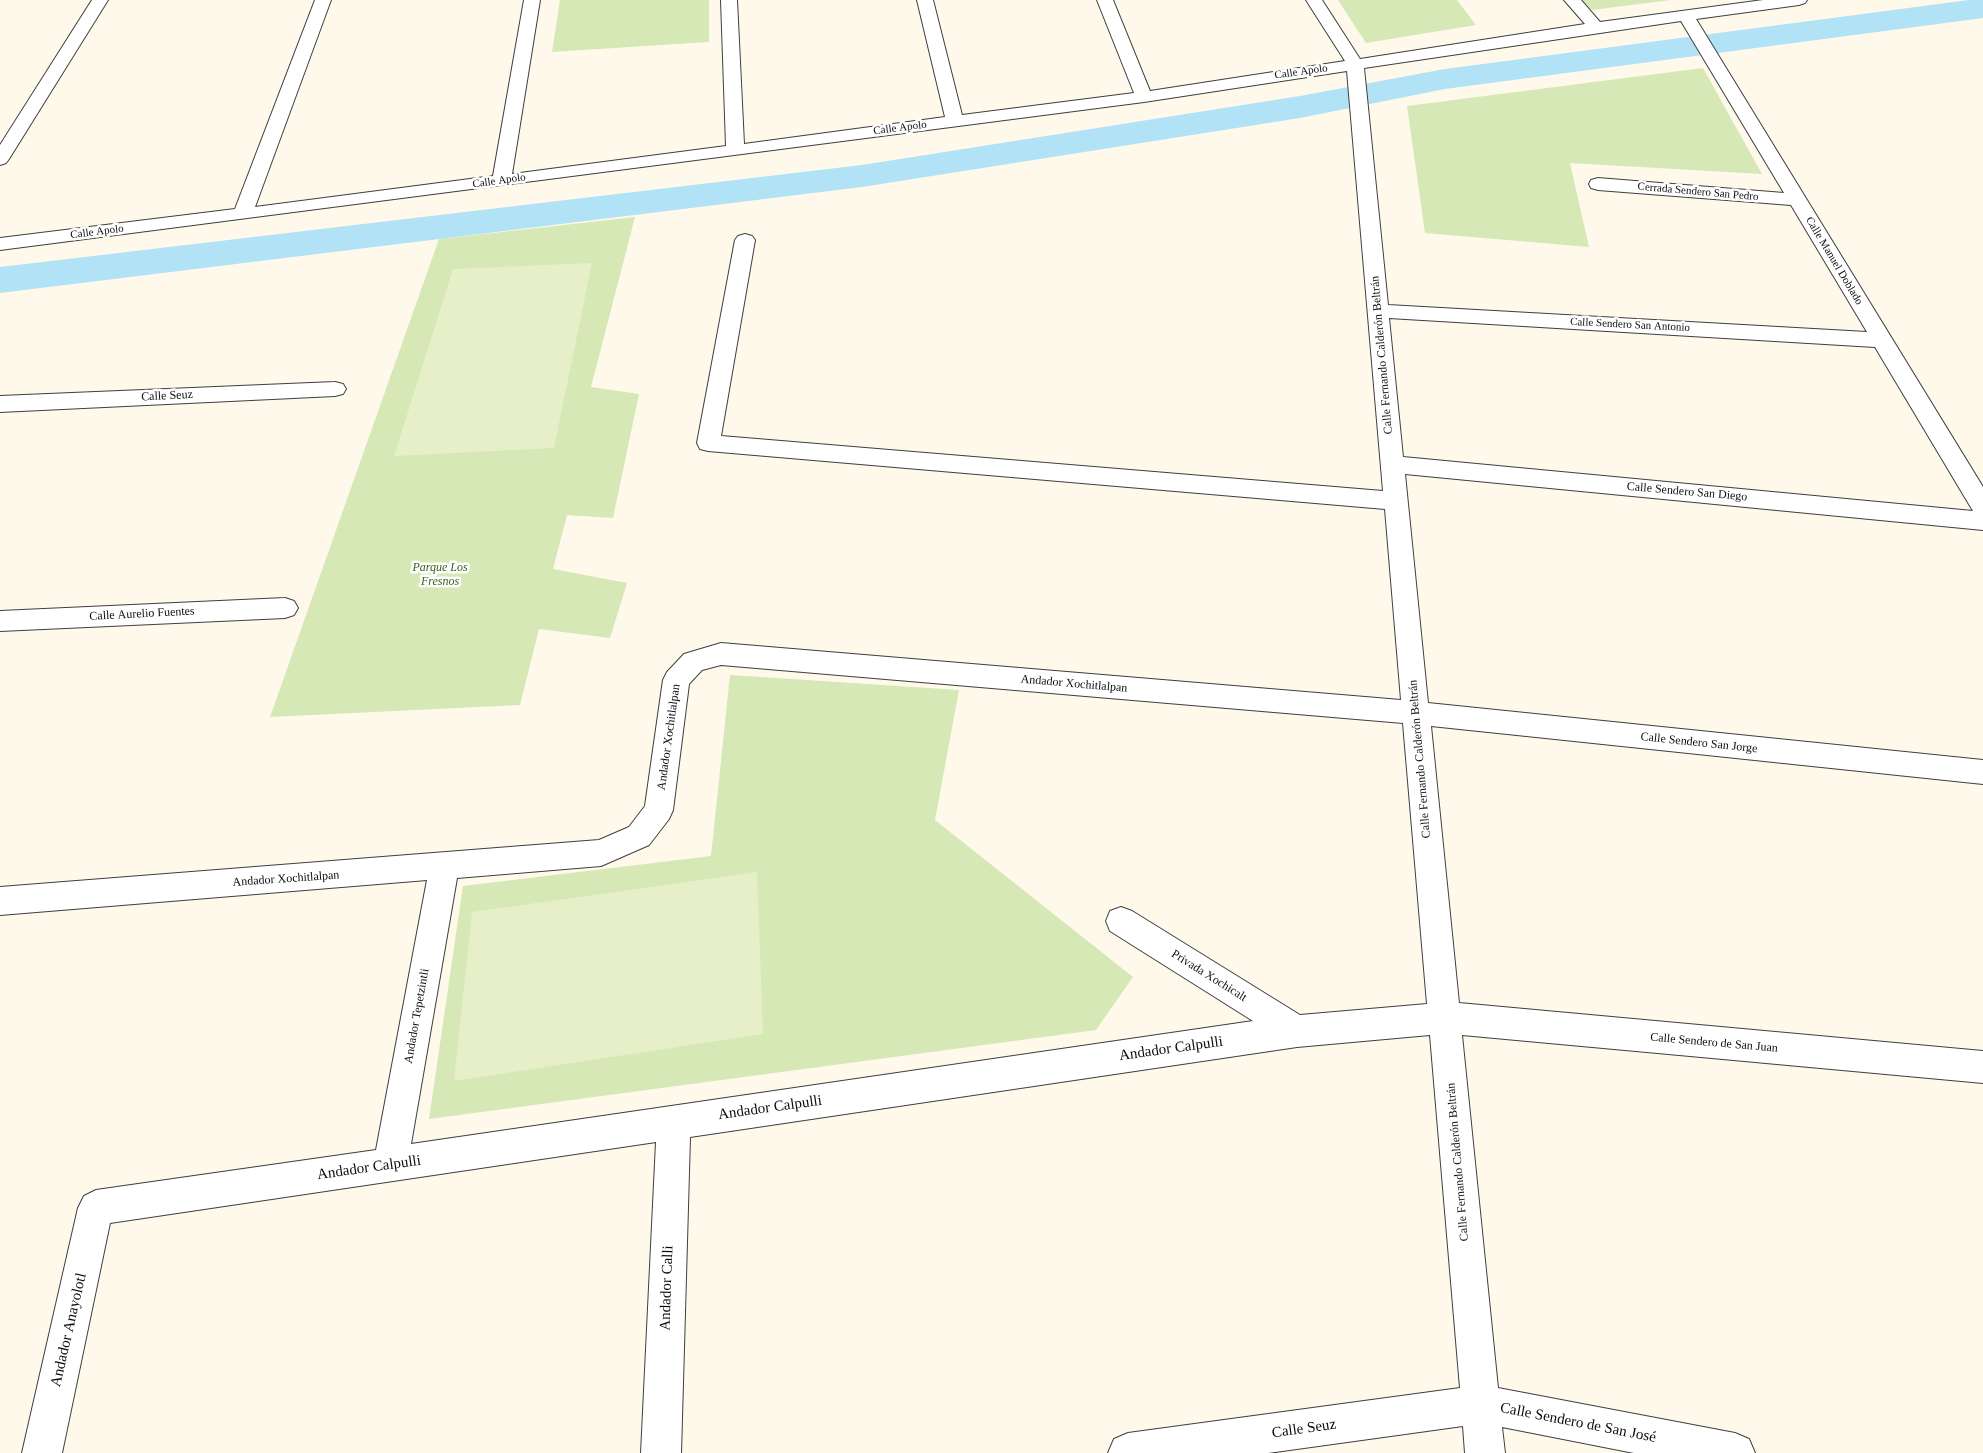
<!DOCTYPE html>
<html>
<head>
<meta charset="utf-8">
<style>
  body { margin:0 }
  canvas { display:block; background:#fff9eb }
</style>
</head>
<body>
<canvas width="1983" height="1453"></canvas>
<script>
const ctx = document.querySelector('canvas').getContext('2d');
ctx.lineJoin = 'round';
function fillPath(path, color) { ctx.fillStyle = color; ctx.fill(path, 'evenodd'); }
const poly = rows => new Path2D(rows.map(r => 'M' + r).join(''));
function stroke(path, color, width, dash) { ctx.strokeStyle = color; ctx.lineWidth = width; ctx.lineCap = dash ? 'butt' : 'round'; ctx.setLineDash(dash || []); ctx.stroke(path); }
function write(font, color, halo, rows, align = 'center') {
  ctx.font = font + ' "Times New Roman",serif'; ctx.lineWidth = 5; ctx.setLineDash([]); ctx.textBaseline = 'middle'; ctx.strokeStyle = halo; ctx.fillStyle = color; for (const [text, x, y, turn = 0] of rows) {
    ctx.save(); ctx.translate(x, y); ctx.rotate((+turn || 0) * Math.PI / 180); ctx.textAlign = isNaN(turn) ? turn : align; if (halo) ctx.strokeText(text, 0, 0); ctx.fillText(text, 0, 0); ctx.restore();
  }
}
const green = poly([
  [560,0,709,0,709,42,552,52],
  [1338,0,1457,0,1476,25,1366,43],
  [1582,0,1671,0,1592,10],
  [1703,68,1762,174,1570,163,1589,247,1425,233,1407,106],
  [635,217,591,387,639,394,613,518,567,515,553,569,627,583,610,638,539,629,520,705,270,717,439,239],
  [730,675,959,690,935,820,1133,977,1096,1030,429,1119,463,886,711,856]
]);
const pitch = poly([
  [592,263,554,448,394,456,453,269],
  [757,872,763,1034,454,1081,472,912]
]);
const canal = poly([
  [1969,0,1983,0,1983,18,1445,89,1300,118,862,187,0,293,0,267,862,165,1300,96,1445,69,1969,0]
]);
const street = poly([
  [92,0,108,0,9,159,6,163,0,165,0,145,92,0],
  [315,0,331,0,255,207,493,176,524,0,540,0,512,174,726,146,721,0,737,0,744,144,945,117,917,0,933,0,962,115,1134,93,1097,0,1113,0,1150,91,1345,61,1306,0,1322,0,1360,59,1585,24,1564,0,1581,0,1600,22,1763,0,1807,0,1805,3,1799,5,1696,19,1983,487,1983,530,1405,474,1428,703,1983,760,1983,784,1431,726,1459,1003,1983,1051,1983,1083,1462,1035,1498,1388,1735,1433,1749,1439,1755,1453,1634,1453,1502,1427,1505,1453,1465,1453,1463,1426,1268,1453,1108,1453,1114,1439,1128,1433,1460,1388,1430,1035,1297,1047,690,1137,681,1453,641,1453,656,1142,110,1223,62,1453,22,1453,78,1208,84,1196,96,1190,376,1150,427,880,0,915,0,887,599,840,629,827,645,806,663,680,667,672,684,654,721,643,1401,700,1385,509,708,451,700,449,697,443,735,240,738,236,745,234,752,236,755,240,721,436,1383,491,1347,71,1144,102,0,250,0,238,235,209,315,0],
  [1681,21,1784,193,1598,178,1591,180,1589,184,1591,188,1598,190,1791,205,1867,332,1388,305,1364,68,1681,21],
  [1389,318,1875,347,1973,511,1403,457,1389,318],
  [721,665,1403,723,1427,1004,1300,1015,1132,911,1121,907,1110,911,1106,921,1110,931,1253,1021,411,1144,457,878,601,866,649,845,669,819,673,810,689,684,702,670,721,665],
  [335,382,343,384,346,389,343,394,335,396,0,412,0,396,335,382],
  [285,598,294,601,298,608,294,615,285,618,0,631,0,611,285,598]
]);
const farStreetnames = [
  ["Calle Apolo",1301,72,-8],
  ["Calle Apolo",900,128,-7],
  ["Calle Apolo",499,181,-8],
  ["Cerrada Sendero San Pedro",1698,192,5],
  ["Calle Apolo",97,232,-7],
  ["Calle Manuel Doblado",1834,261,59],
  ["Calle Sendero San Antonio",1630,325,3]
];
const streetNames = [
  ["Calle Fernando Calderón Beltrán",1382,355,-95],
  ["Calle Seuz",167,396,-3],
  ["Calle Sendero San Diego",1687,492,5],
  ["Calle Aurelio Fuentes",142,614,-3],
  ["Andador Xochitlalpan",1074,684,5],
  ["Andador Xochitlalpan",669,737,-82],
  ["Calle Sendero San Jorge",1699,743,6],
  ["Calle Fernando Calderón Beltrán",1420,759,-95],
  ["Andador Xochitlalpan",286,879,-4],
  ["Privada Xochicalt",1209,976,32],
  ["Andador Tepetzintli",417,1016,-80],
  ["Calle Sendero de San Juan",1714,1043,5],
  ["Calle Fernando Calderón Beltrán",1458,1162,-95]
];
const parkNames = [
  ["Parque Los",440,568],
  ["Fresnos",440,582]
];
const nearStreetnames = [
  ["Andador Calpulli",1171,1049,-8],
  ["Andador Calpulli",770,1108,-8],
  ["Andador Calpulli",369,1168,-8],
  ["Andador Calli",667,1288,-88],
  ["Andador Anayolotl",69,1330,-77],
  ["Calle Sendero de San José",1578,1423,11],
  ["Calle Seuz",1304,1429,-8]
];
fillPath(green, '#d5e8b6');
fillPath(pitch, '#e6efc7');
fillPath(canal, '#b1e2f5');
stroke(street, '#3f3f3f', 2);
fillPath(street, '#fff');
write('11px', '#0c0c0c', '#fff', farStreetnames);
write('12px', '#0c0c0c', '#fff', streetNames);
write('italic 12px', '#33621e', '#fff', parkNames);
write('15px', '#0c0c0c', '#fff', nearStreetnames);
</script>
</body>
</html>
